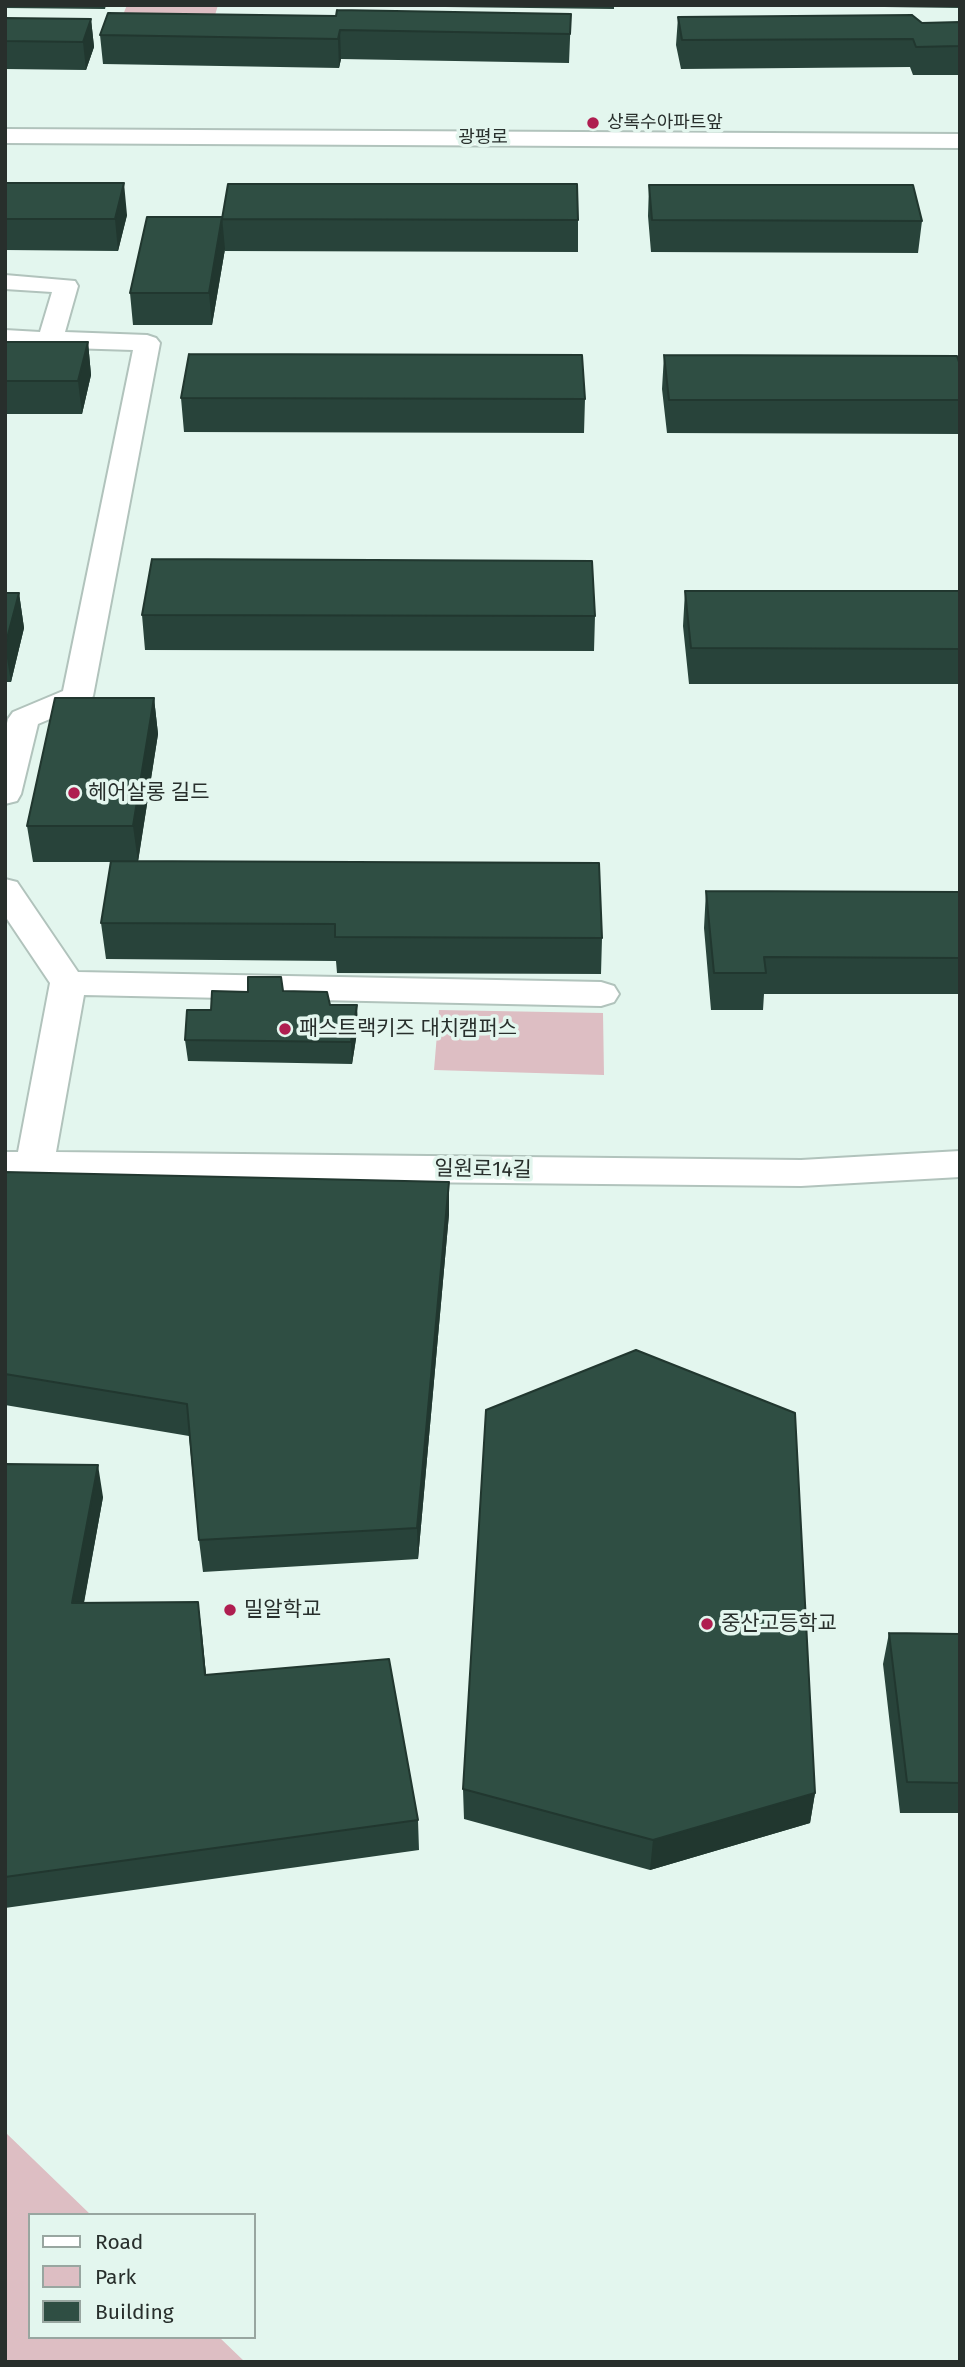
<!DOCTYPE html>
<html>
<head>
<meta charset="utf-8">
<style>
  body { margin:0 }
  #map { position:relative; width:965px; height:2367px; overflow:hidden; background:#e3f6ee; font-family:"Fira Sans",sans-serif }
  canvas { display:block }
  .frame { position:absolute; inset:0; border:7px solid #282f2c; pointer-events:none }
  .legend { position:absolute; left:28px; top:2213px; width:228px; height:126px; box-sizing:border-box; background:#e3f6ee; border:2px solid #98a6a0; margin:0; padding:9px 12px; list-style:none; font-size:21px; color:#282f2c }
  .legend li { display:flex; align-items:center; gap:14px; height:35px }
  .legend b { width:35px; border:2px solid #98a6a0 }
</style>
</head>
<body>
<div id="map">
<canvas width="965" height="2367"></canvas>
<div class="frame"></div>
<ul class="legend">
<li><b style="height:9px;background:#fff"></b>Road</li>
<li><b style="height:19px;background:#ddbec3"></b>Park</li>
<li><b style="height:19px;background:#2f4e43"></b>Building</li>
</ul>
</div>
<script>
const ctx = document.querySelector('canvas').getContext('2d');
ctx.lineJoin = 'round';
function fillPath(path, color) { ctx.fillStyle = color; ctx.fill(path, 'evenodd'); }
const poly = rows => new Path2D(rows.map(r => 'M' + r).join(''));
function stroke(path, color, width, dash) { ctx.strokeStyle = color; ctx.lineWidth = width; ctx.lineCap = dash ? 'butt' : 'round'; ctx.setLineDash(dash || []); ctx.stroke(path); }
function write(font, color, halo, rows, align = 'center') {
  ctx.font = font + ' "Fira Sans","Noto Sans KR",sans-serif'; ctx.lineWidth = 7; ctx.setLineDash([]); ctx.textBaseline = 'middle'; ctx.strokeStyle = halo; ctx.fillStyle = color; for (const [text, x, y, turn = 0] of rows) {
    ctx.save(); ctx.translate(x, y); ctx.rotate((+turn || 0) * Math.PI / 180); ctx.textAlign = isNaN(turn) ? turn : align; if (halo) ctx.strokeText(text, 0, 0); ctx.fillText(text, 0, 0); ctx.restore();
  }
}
const green = poly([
  [127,5,218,5,213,22,120,22],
  [439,1010,603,1013,604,1075,434,1070],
  [5,2132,91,2215,30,2215,30,2337,219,2337,245,2362,5,2362]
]);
const minor = poly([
  [5,275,75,281,78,286,65,332,147,335,156,338,160,343,93,696,88,703,38,724,21,794,17,801,5,804,5,731,8,719,13,712,63,691,133,350,5,346,5,330,40,332,52,292,5,289,5,275],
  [5,879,17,882,78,972,601,982,614,986,619,994,614,1002,601,1006,84,995,56,1152,801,1160,960,1151,960,1177,801,1186,5,1178,5,1152,18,1152,50,983,5,916,5,879]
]);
const major = poly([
  [5,129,960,134,960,148,5,143,5,129]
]);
const wall = poly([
  [5,5,106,5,105,9,5,8],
  [277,5,614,5,614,9],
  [733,5,960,5,960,8],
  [571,14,569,63,341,59,339,68,103,64,100,35,336,16],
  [678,17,922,23,960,22,960,75,913,75,910,67,681,69,676,45],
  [5,18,91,19,94,47,86,70,5,69],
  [5,183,127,215,118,251,5,250],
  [649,185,922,221,918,253,651,252,648,216],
  [222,217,578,220,578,252,225,251,225,249,212,325,133,325,130,293],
  [5,342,88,342,91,375,82,414,5,414],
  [664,355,960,365,960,434,667,433,662,389],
  [181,398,585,399,584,433,184,432],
  [685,591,960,591,960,684,689,684,683,626],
  [5,593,19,593,24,628,11,682,5,682],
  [142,615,595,616,594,651,145,650],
  [154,698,158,734,138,861,602,938,601,974,337,973,336,961,106,959,101,923,111,862,33,862,27,826],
  [706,891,960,892,960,994,764,994,763,1010,711,1010,704,928],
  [283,991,330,1005,358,1026,352,1064,188,1061,185,1040,211,1010,248,992],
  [5,1172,449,1182,449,1214,418,1559,203,1572,199,1540,189,1436,5,1405],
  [5,1464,103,1497,84,1603,198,1602,206,1675,418,1820,419,1850,5,1908],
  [889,1633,960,1634,960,1813,900,1813,883,1664],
  [463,1789,815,1793,810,1823,650,1870,464,1819]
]);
const shadedWall = poly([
  [91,19,94,47,86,70,83,42],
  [340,30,341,59,339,68,338,39],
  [124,183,127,215,118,251,115,219],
  [222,217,225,249,212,325,209,293],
  [88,342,91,375,82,414,78,381],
  [19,593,24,628,11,682,5,646],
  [154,698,158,734,138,862,133,826],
  [357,1005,358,1026,352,1064,351,1042],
  [449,1182,449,1214,418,1559,417,1528],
  [98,1465,103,1497,78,1634,72,1603],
  [198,1602,202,1633,209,1706,205,1675],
  [815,1793,810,1823,650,1870,653,1840]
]);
const building = poly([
  [337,10,571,14,570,34,340,30,338,39,100,35,108,13,336,16,337,10],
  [912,15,922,23,960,22,960,46,916,47,913,39,682,40,678,17,912,15],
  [5,18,91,19,83,42,5,41,5,18],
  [5,183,124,183,115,219,5,219,5,183],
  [228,184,577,184,578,220,222,219,228,184],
  [649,185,913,185,922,221,652,220,649,185],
  [147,217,222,217,209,293,130,293,147,217],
  [5,342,88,342,78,381,5,381,5,342],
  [189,354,582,355,585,399,181,398,189,354],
  [664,355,957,356,960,365,960,400,669,400,664,355],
  [152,559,592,561,595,616,142,615,152,559],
  [685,591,960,591,960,649,691,648,685,591],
  [5,593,19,593,5,646,5,593],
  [55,698,154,698,133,826,27,826,55,698],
  [111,861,599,863,602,938,335,937,335,924,101,923,111,861],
  [706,891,960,892,960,958,764,957,766,973,714,973,706,891],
  [248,977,281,977,283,991,327,992,330,1005,357,1005,351,1042,185,1040,187,1010,211,1010,212,991,248,992,248,977],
  [5,1172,449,1182,417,1528,199,1540,187,1404,5,1374,5,1172],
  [636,1350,795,1413,815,1793,653,1840,463,1789,486,1410,636,1350],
  [5,1464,98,1465,72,1603,198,1602,205,1675,389,1659,418,1820,5,1877,5,1464],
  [889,1633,960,1634,960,1783,907,1782,889,1633]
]);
const markers = [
  [593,123,7,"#af1e50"],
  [74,793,7,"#af1e50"],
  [285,1029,7,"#af1e50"],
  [230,1610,7,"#af1e50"],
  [707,1624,7,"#af1e50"]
];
const farPoinames = [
  ["상록수아파트앞",607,123]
];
const farStreetnames = [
  ["광평로",483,138]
];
const poiNames = [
  ["헤어살롱 길드",88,793],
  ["패스트랙키즈 대치캠퍼스",299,1029],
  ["밀알학교",244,1610],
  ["중산고등학교",721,1624]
];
const streetNames = [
  ["일원로14길",483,1170,1]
];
fillPath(green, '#ddbec3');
stroke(minor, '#b1c3bc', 4);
stroke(major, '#b1c3bc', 4);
fillPath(minor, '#fff');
fillPath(major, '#fff');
fillPath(wall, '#28433a');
fillPath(shadedWall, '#21372f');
fillPath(building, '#2f4e43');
stroke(building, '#21372f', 2);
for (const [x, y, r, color] of markers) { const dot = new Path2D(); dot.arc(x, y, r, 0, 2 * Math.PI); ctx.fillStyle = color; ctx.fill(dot); stroke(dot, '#e3f6ee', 2.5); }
write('18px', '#282f2c', '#e3f6ee', farPoinames, 'left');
write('18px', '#282f2c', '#e3f6ee', farStreetnames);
write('21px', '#282f2c', '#e3f6ee', poiNames, 'left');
write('21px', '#282f2c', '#e3f6ee', streetNames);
</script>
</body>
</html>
